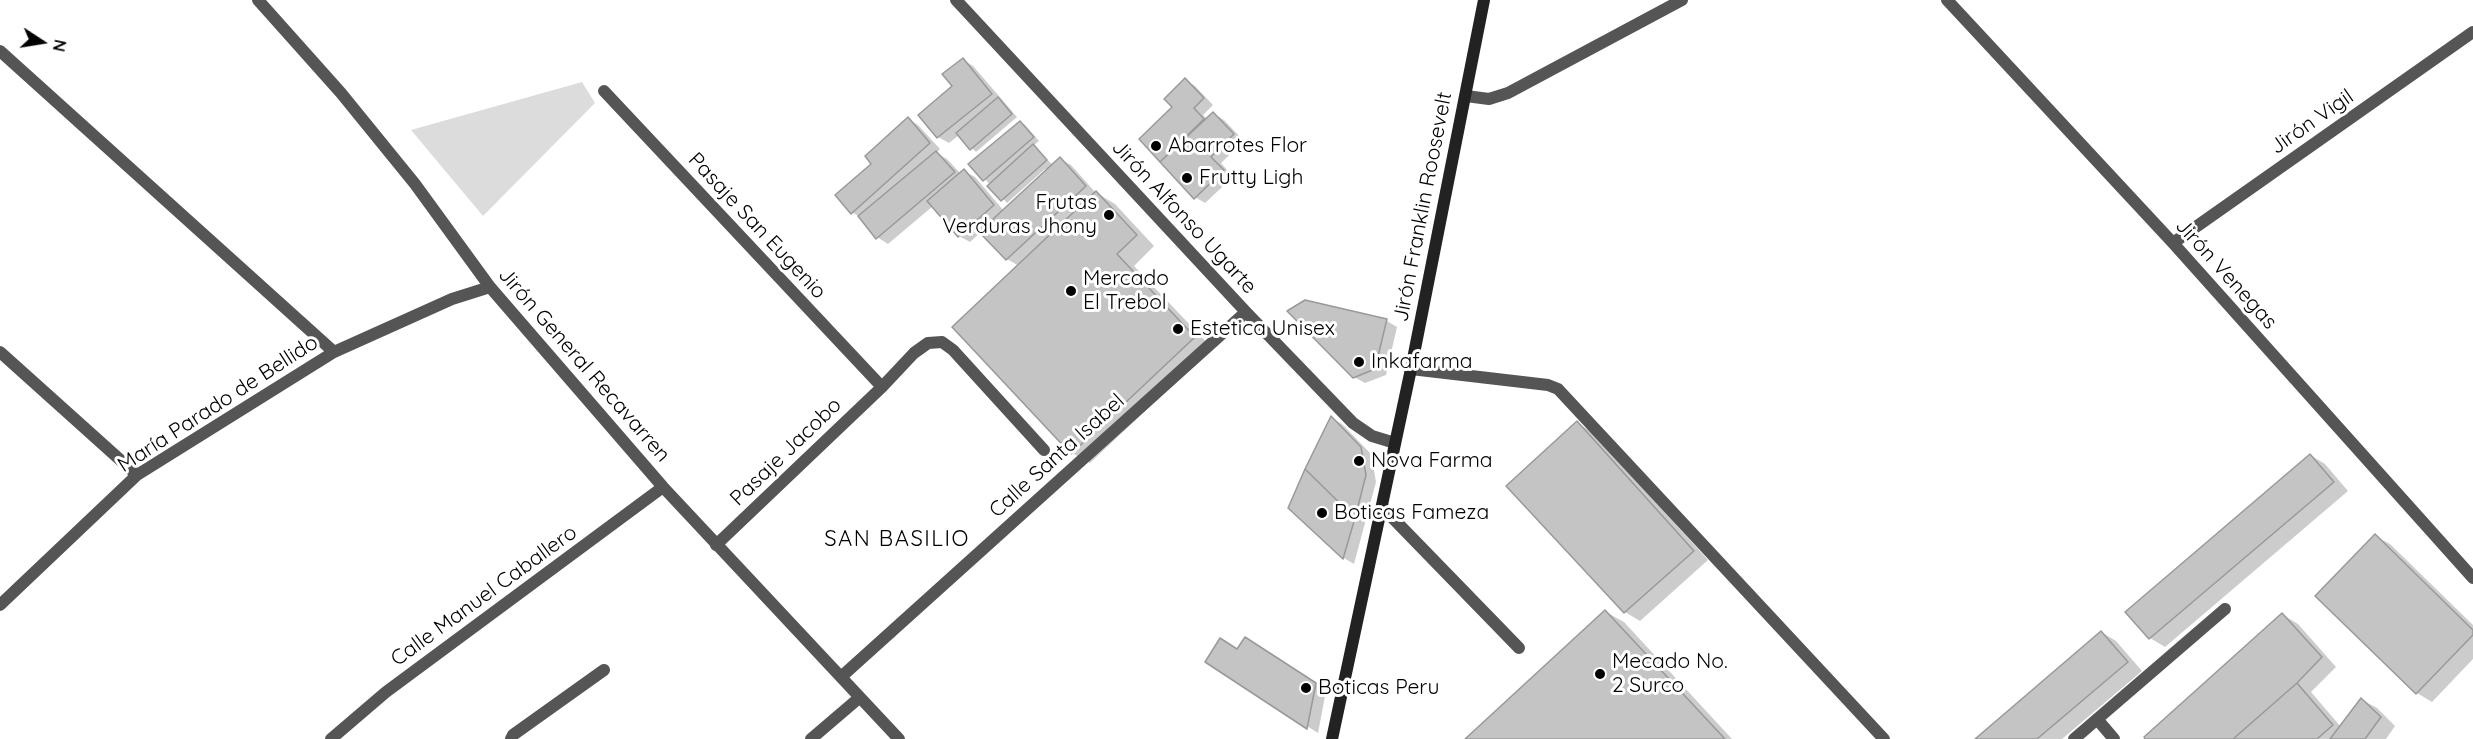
<!DOCTYPE html>
<html>
<head>
<meta charset="utf-8">
<style>
  body { margin:0 }
  #map { position:relative; width:2473px; height:739px; overflow:hidden; background:#fff; font-family:Quicksand,sans-serif }
  canvas { display:block }
  .north { position:absolute; left:12px; top:12px; width:60px; height:60px; -webkit-text-stroke:4px #fff; paint-order:stroke; rotate:102deg; font-size:16px; font-weight:700; line-height:24px; text-align:center; color:#000 }
  .north::after { content:''; display:block; margin:auto; width:21px; height:27px; background:#000; clip-path:polygon(50% 0,100% 100%,50% 72%,0 100%) }
</style>
</head>
<body>
<div id="map">
<canvas width="2473" height="739"></canvas>
<div class="north">N</div>
</div>
<script>
const ctx = document.querySelector('canvas').getContext('2d');
ctx.lineJoin = 'round';
function fillPath(path, color) { ctx.fillStyle = color; ctx.fill(path, 'evenodd'); }
const poly = rows => new Path2D(rows.map(r => 'M' + r).join(''));
function stroke(path, color, width, dash) { ctx.strokeStyle = color; ctx.lineWidth = width; ctx.lineCap = dash ? 'butt' : 'round'; ctx.setLineDash(dash || []); ctx.stroke(path); }
function write(font, color, halo, rows, align = 'center') {
  ctx.font = font + ' Quicksand,sans-serif'; ctx.lineWidth = 6; ctx.setLineDash([]); ctx.textBaseline = 'middle'; ctx.strokeStyle = halo; ctx.fillStyle = color; for (const [text, x, y, turn = 0] of rows) {
    ctx.save(); ctx.translate(x, y); ctx.rotate((+turn || 0) * Math.PI / 180); ctx.textAlign = isNaN(turn) ? turn : align; if (halo) ctx.strokeText(text, 0, 0); ctx.fillText(text, 0, 0); ctx.restore();
  }
}
const green = poly([
  [582,82,595,103,483,216,411,130]
]);
const shadow = poly([
  [963,60,973,66,1017,117,976,152,959,135,949,143,938,137,920,115,954,86],
  [1185,80,1195,86,1213,105,1203,115,1207,119,1214,114,1224,120,1244,141,1221,163,1233,177,1205,203,1195,197,1141,139,1174,107],
  [908,119,918,125,940,149,936,153,947,159,961,174,964,171,975,177,1004,211,1047,171,1045,169,1007,203,971,164,1020,122,1025,125,1039,141,1033,146,1053,165,1060,159,1071,165,1095,192,1115,204,1154,246,1134,266,1212,348,1090,463,1072,453,1019,266,1007,259,981,232,970,242,959,236,933,206,888,244,877,237,861,218,852,212,873,164],
  [1305,302,1387,321,1397,327,1386,375,1365,383,1354,377],
  [1331,418,1342,424,1371,454,1376,482,1354,564,1344,558,1290,508],
  [1577,423,1592,432,1708,560,1640,621,1625,612],
  [2310,455,2325,464,2348,491,2165,647,2150,638],
  [2375,536,2390,544,2473,625,2473,659,2432,702,2417,693],
  [1606,612,1624,622,1732,739,1467,739],
  [2283,615,2298,624,2336,667,2311,692,2341,727,2362,700,2377,708,2395,726,2386,739,2147,739],
  [2101,632,2116,641,2142,671,2062,739,1977,739],
  [1256,645,1326,691,1318,733,1207,662]
]);
const building = poly([
  [963,58,992,94,937,138,918,115,952,86,942,74,963,58],
  [1185,78,1204,98,1194,108,1204,119,1160,162,1139,139,1172,107,1164,99,1185,78],
  [998,97,1012,114,970,150,956,133,998,97],
  [1213,112,1234,134,1211,157,1224,170,1194,199,1160,162,1213,112],
  [908,117,930,143,851,214,835,195,871,164,865,156,908,117],
  [1020,121,1034,137,983,181,968,164,1020,121],
  [1033,144,1047,160,1001,201,987,186,1033,144],
  [936,151,955,172,876,239,858,216,936,151],
  [1060,157,1086,186,1006,260,979,232,1060,157],
  [964,169,994,205,958,237,927,201,964,169],
  [1096,191,1137,235,1117,254,1195,337,1071,454,952,327,1096,191],
  [1305,300,1387,319,1375,369,1353,378,1287,311,1305,300],
  [1331,416,1361,447,1366,475,1355,518,1305,469,1331,416],
  [1577,421,1694,551,1624,613,1506,486,1577,421],
  [2310,454,2334,482,2149,639,2125,612,2310,454],
  [1305,469,1355,518,1343,559,1288,508,1305,469],
  [2375,534,2473,630,2473,635,2416,694,2315,596,2375,534],
  [1605,610,1725,739,1465,739,1605,610],
  [2282,613,2322,657,2297,683,2233,739,2145,739,2144,737,2282,613],
  [2101,631,2128,662,2037,739,1975,739,2101,631],
  [1245,637,1316,683,1307,729,1205,662,1220,638,1237,649,1245,637],
  [2297,683,2333,725,2317,739,2233,739,2297,683],
  [2361,698,2381,717,2365,739,2330,739,2361,698]
]);
const lane = poly([
  [604,91,882,387],
  [1411,369,1548,385,1558,389,1884,739],
  [1382,507,1519,648],
  [716,545,882,387,914,353,928,343,942,342,953,350,1044,450],
  [2097,719,2114,739],
  [511,739,513,735,604,670],
  [811,739,859,698],
  [2074,739,2225,609]
]);
const street = poly([
  [258,0,341,93,415,184,490,287,663,487,899,739],
  [956,0,1246,312,1353,423,1372,436,1395,443],
  [1947,0,2173,243,2473,578],
  [0,51,334,352],
  [1466,96,1489,99,1508,93,1682,0],
  [2173,243,2473,32],
  [0,352,137,475],
  [0,605,137,475,334,352,452,299,490,287],
  [841,677,1246,312],
  [331,739,386,692,663,487]
]);
const secondary = poly([
  [1332,739,1411,369,1484,0]
]);
const markers = [
  [1156,146,6,"#000"],
  [1187,178,6,"#000"],
  [1109,215,6,"#000"],
  [1071,291,6,"#000"],
  [1178,329,6,"#000"],
  [1359,362,6,"#000"],
  [1359,461,6,"#000"],
  [1322,513,6,"#000"],
  [1600,674,6,"#000"],
  [1306,688,6,"#000"]
];
const streetNames = [
  ["Jirón Vigil",2312,122,-35],
  ["Jirón Franklin Roosevelt",1423,207,-79],
  ["Jirón Alfonso Ugarte",1184,217,47],
  ["Pasaje San Eugenio",757,226,47],
  ["Jirón Venegas",2226,274,48],
  ["Jirón General Recavarren",584,365,49],
  ["María Parado de Bellido",218,404,-33],
  ["Pasaje Jacobo",786,452,-44],
  ["Calle Santa Isabel",1057,456,-42],
  ["Calle Manuel Caballero",484,596,-36]
];
const poiNames = [
  ["Abarrotes Flor",1168,146],
  ["Frutty Ligh",1199,178],
  ["Frutas",1097,203,"right"],
  ["Verduras Jhony",1097,227,"right"],
  ["Mercado",1083,279],
  ["El Trebol",1083,303],
  ["Estetica Unisex",1190,329],
  ["Inkafarma",1371,362],
  ["Nova Farma",1371,461],
  ["Boticas Fameza",1334,513],
  ["Mecado No.",1612,662],
  ["2 Surco",1612,686],
  ["Boticas Peru",1318,688]
];
const neighbourhoodNames = [
  ["SAN BASILIO",897,539]
];
fillPath(green, '#dcdcdc');
fillPath(shadow, '#0003');
fillPath(building, '#c4c4c4');
stroke(building, '#999', 1.5);
stroke(lane, '#555', 12);
stroke(street, '#555', 12);
stroke(secondary, '#222', 12);
for (const [x, y, r, color] of markers) { const dot = new Path2D(); dot.arc(x, y, r, 0, 2 * Math.PI); ctx.fillStyle = color; ctx.fill(dot); stroke(dot, '#fff', 2); }
write('21px', '#000', '#fff', streetNames);
write('21px', '#000', '#fff', poiNames, 'left');
ctx.letterSpacing = '1.5px';
write('22px', '#000', '#fff', neighbourhoodNames);
ctx.letterSpacing = '0px';
</script>
</body>
</html>
